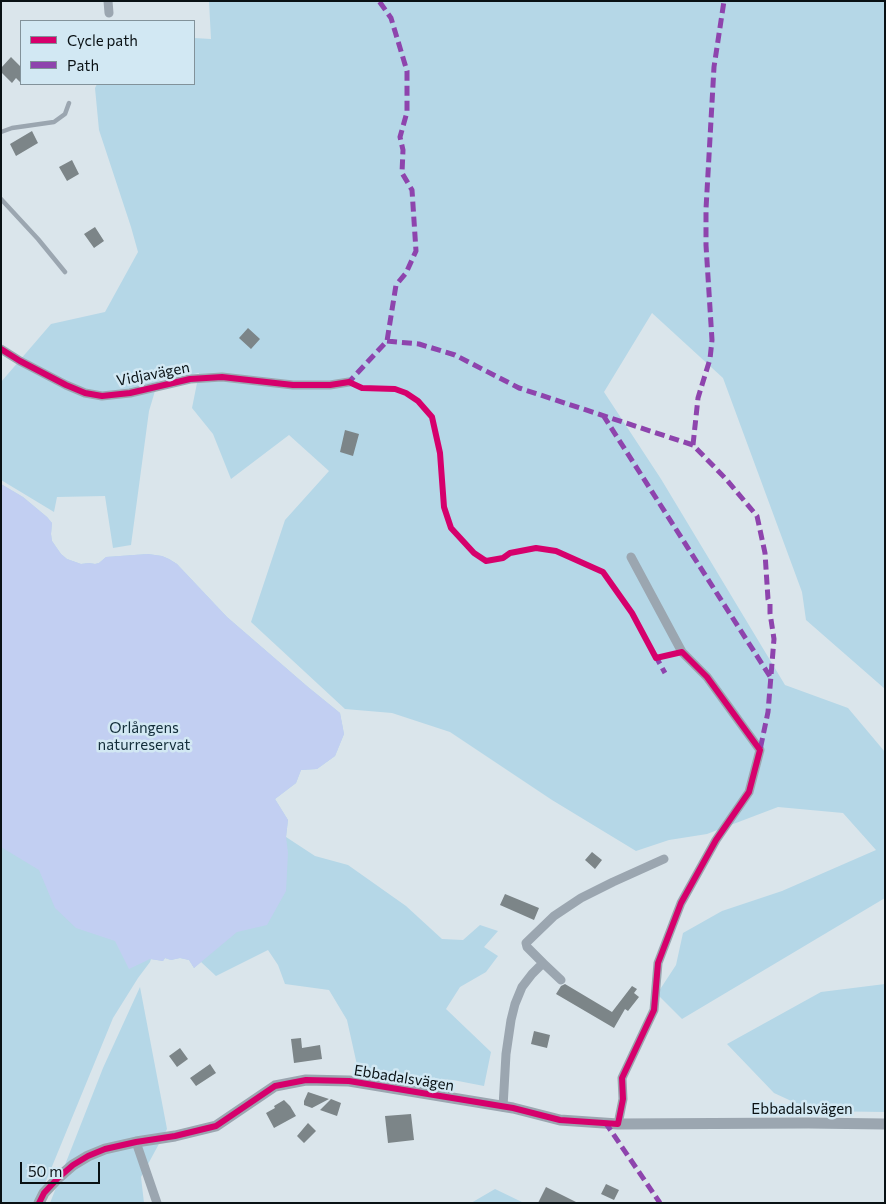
<!DOCTYPE html>
<html>
<head>
<meta charset="utf-8">
<style>
  body { margin:0 }
  #map { position:relative; width:886px; height:1204px; overflow:hidden; background:#dae5eb; font-family:Commissioner,sans-serif }
  canvas { display:block }
  .frame { position:absolute; inset:0; border:2px solid #091114; pointer-events:none }
  .legend { position:absolute; left:20px; top:20px; width:175px; height:65px; box-sizing:border-box; background:#d2e8f3; border:1px solid #82929a; margin:0; padding:6px 9px; list-style:none; font-size:15px; color:#091114 }
  .legend li { display:flex; align-items:center; gap:10px; height:25px }
  .legend b { width:25px; border:1px solid #82929a }
  .scale { position:absolute; left:20px; top:1162px; width:80px; height:22px; box-sizing:border-box; border:2px solid #091114; border-top:0; padding-left:6px; font-size:15px; line-height:18px; white-space:nowrap; color:#091114; -webkit-text-stroke:4px #d2e8f3; paint-order:stroke }
</style>
</head>
<body>
<div id="map">
<canvas width="886" height="1204"></canvas>
<div class="frame"></div>
<ul class="legend">
<li><b style="height:6px;background:#d6006c"></b>Cycle path</li>
<li><b style="height:6px;background:#8e44ad"></b>Path</li>
</ul>
<div class="scale">50 m</div>
</div>
<script>
const ctx = document.querySelector('canvas').getContext('2d');
ctx.lineJoin = 'round';
function fillPath(path, color) { ctx.fillStyle = color; ctx.fill(path, 'evenodd'); }
const poly = rows => new Path2D(rows.map(r => 'M' + r).join(''));
function stroke(path, color, width, dash) { ctx.strokeStyle = color; ctx.lineWidth = width; ctx.lineCap = dash ? 'butt' : 'round'; ctx.setLineDash(dash || []); ctx.stroke(path); }
function write(font, color, halo, rows, align = 'center') {
  ctx.font = font + ' Commissioner,sans-serif'; ctx.lineWidth = 5; ctx.setLineDash([]); ctx.textBaseline = 'middle'; ctx.strokeStyle = halo; ctx.fillStyle = color; for (const [text, x, y, turn = 0] of rows) {
    ctx.save(); ctx.translate(x, y); ctx.rotate((+turn || 0) * Math.PI / 180); ctx.textAlign = isNaN(turn) ? turn : align; if (halo) ctx.strokeText(text, 0, 0); ctx.fillText(text, 0, 0); ctx.restore();
  }
}
const green = poly([
  [209,1,885,1,885,689,806,620,802,592,723,378,652,313,604,392,661,479,785,685,848,708,885,752,885,898,682,1019,657,994,676,965,683,933,722,911,782,891,876,850,843,813,778,807,707,834,669,840,636,851,552,800,450,732,392,713,345,709,251,622,285,520,329,471,289,435,231,479,213,434,192,408,199,373,158,381,149,411,131,545,113,548,105,496,57,497,54,512,1,480,1,382,51,324,105,312,138,252,131,227,99,130,95,88,97,84,194,84,194,38,211,39],
  [1,484,23,497,47,517,52,523,51,534,52,541,61,554,67,559,81,564,89,563,95,564,99,563,106,557,148,554,162,556,169,559,177,564,227,617,308,687,340,713,344,734,335,756,317,769,301,770,296,783,275,799,288,820,286,837,315,856,348,865,406,906,442,939,463,940,480,925,498,931,484,947,498,956,486,972,460,987,446,1009,491,1052,484,1086,453,1080,359,1074,347,1020,329,990,285,984,278,965,268,950,216,976,201,962,194,968,189,960,180,958,171,960,165,958,163,961,151,959,150,962,138,978,113,1018,37,1203,1,1203],
  [885,984,885,1112,813,1111,774,1093,727,1044,821,992],
  [140,987,167,1129,141,1177,144,1203,50,1203,103,1068],
  [495,1189,524,1203,471,1203]
]);
const water = poly([
  [1,484,23,497,47,517,52,523,51,534,52,541,61,554,67,559,81,564,89,563,95,564,99,563,106,557,148,554,162,556,169,559,177,564,227,617,308,687,340,713,344,734,335,756,317,769,301,770,296,783,275,799,288,820,286,837,288,853,286,891,267,925,237,932,194,968,189,960,180,958,171,960,165,958,163,961,150,959,129,969,115,941,76,928,55,908,39,870,1,847]
]);
const building = poly([
  [11,57,21,67,21,83,16,78,12,83,1,72,1,68],
  [32,131,38,143,16,156,10,144],
  [72,160,79,174,67,181,59,167],
  [95,227,104,241,94,248,84,234],
  [248,328,260,339,251,349,239,338],
  [345,430,359,434,353,456,340,452],
  [592,852,602,860,595,869,585,860],
  [505,894,539,908,534,920,500,905],
  [565,984,612,1012,632,986,637,989,634,993,639,997,628,1011,625,1009,614,1028,556,994,561,986],
  [534,1031,550,1035,547,1048,531,1044],
  [301,1038,302,1048,320,1045,322,1059,294,1063,291,1039],
  [180,1048,188,1059,177,1067,169,1056],
  [210,1064,216,1073,196,1086,190,1078],
  [308,1092,329,1099,312,1108,304,1105,304,1101],
  [331,1099,341,1103,337,1116,320,1110],
  [284,1100,290,1106,296,1116,274,1128,266,1113,275,1108,274,1106],
  [411,1114,414,1140,388,1143,385,1116],
  [308,1123,316,1131,304,1143,297,1136],
  [606,1184,619,1190,614,1200,601,1194],
  [546,1187,578,1203,538,1203]
]);
const service = poly([
  [1,132,12,128,54,122,65,114,69,103],
  [1,199,38,239,65,272]
]);
const minor = poly([
  [108,1,109,13],
  [1,349,20,361,66,385,85,393,102,396,130,393,190,379,222,377,293,385,330,385,349,382],
  [543,963,561,980],
  [503,1107,506,1054,511,1020,515,1004,522,987,532,974,543,963,527,947,526,943,554,916,581,898,613,882,664,859],
  [618,1124,623,1099,622,1078,654,1010,658,963,681,903,716,840,749,792,760,750,707,677,682,652,631,557],
  [136,1142,157,1203]
]);
const tertiary = poly([
  [39,1203,44,1193,58,1178,73,1165,88,1156,105,1149,136,1142,175,1136,216,1126,275,1086,306,1080,349,1081,513,1108,560,1120,618,1124,808,1123,885,1124]
]);
const quiet = poly([
  [387,341,419,344,455,355,519,388,693,445,726,479,757,516,765,553,768,599,770,604,770,613,774,639,768,712,760,750],
  [352,383,349,382,387,341,396,285,406,273,416,251,412,190,402,173,403,150,400,137,407,112,407,71,391,18,379,1],
  [603,415,771,678],
  [693,445,698,398,710,359,712,340,706,245,706,209,714,67,724,1],
  [655,655,665,673],
  [605,1122,660,1203]
]);
const cycleway = poly([
  [1,349,20,361,66,385,85,393,102,396,130,393,190,379,222,377,293,385,330,385,349,382,362,388,395,389,406,393,418,401,432,417,440,453,444,507,451,528,474,553,486,561,503,558,510,553,536,548,556,551,603,572,632,613,656,658,682,652,707,677,760,750,749,792,716,840,681,903,658,963,654,1010,622,1078,623,1099,618,1124,560,1120,513,1108,349,1081,306,1080,275,1086,216,1126,175,1136,136,1142,105,1149,88,1156,73,1165,58,1178,44,1193,39,1203]
]);
const streetNames = [
  ["Vidjavägen",153,374,-11],
  ["Ebbadalsvägen",404,1078,9],
  ["Ebbadalsvägen",802,1109]
];
const parkNames = [
  ["Orlångens",144,728],
  ["naturreservat",144,745]
];
fillPath(green, '#b5d7e7');
fillPath(water, '#c2cff2');
fillPath(building, '#7c8588');
stroke(service, '#9ba6b0', 4.5);
stroke(minor, '#9ba6b0', 9);
stroke(tertiary, '#9ba6b0', 11);
stroke(quiet, '#8e44ad', 5, [10, 5]);
stroke(cycleway, '#d6006c', 6);
write('15px', '#091114', '#d2e8f3', streetNames);
write('15px', '#122d39', '#d2e8f3', parkNames);
</script>
</body>
</html>
